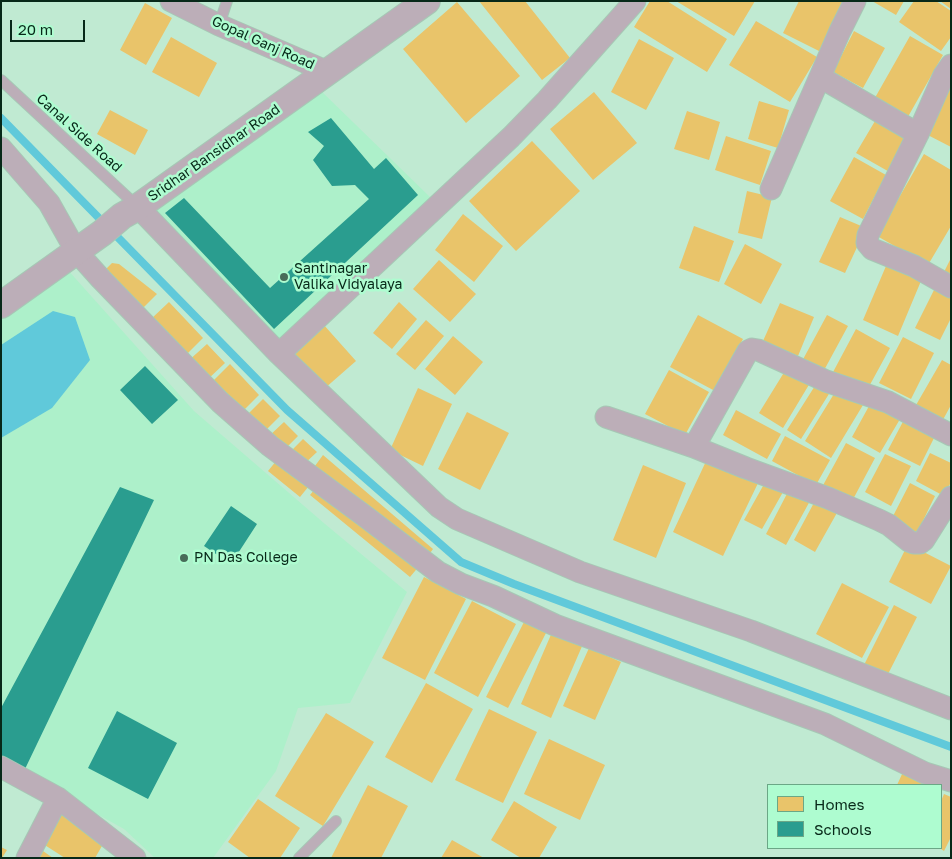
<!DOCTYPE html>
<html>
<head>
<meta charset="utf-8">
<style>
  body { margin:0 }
  #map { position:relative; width:952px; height:859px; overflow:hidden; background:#c0ead2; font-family:"Golos Text",sans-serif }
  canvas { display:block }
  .frame { position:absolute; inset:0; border:2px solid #072818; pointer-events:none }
  .legend { position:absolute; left:767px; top:784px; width:175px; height:65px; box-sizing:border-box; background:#aefcd0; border:1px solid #6ba786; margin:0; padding:6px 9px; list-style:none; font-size:15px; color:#072818 }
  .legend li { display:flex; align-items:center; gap:10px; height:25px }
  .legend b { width:25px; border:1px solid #6ba786 }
  .scale { position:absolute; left:10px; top:20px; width:75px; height:22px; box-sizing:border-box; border:2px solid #072818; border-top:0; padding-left:6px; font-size:15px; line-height:18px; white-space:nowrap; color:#072818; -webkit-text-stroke:4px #aefcd0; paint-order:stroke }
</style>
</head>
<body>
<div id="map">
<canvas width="952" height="859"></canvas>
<div class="frame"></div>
<ul class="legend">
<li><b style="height:14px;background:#e9c46a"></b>Homes</li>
<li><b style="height:14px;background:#2a9d8f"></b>Schools</li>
</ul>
<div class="scale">20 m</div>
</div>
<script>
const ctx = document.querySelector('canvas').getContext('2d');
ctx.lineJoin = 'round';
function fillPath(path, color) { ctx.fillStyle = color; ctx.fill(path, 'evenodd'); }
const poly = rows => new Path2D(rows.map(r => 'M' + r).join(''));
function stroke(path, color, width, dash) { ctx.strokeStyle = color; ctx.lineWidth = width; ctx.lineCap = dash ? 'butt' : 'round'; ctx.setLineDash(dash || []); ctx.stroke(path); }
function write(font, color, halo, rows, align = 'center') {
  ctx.font = font + ' "Golos Text",sans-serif'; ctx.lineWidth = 5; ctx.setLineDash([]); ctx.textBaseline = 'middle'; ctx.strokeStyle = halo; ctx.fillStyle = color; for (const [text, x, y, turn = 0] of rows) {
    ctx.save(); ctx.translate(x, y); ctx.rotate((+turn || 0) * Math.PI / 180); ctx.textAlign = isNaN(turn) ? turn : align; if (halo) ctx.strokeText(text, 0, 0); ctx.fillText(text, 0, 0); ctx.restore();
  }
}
const built = poly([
  [318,88,431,198,281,346,153,208],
  [67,269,194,411,325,524,407,592,350,703,298,708,276,771,213,858,155,858,124,829,1,761,1,316]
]);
const water = poly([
  [53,311,75,317,90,360,52,408,1,438,1,345]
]);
const homes = poly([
  [479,1,525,1,570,58,542,80],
  [650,1,667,1,727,39,707,72,634,27],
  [676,1,755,1,734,36],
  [799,1,847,1,821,52,783,33],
  [872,1,904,1,896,15],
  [914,1,936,1,951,11,951,37,941,51,899,22],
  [940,1,951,1,951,9],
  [457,2,520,76,466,123,403,49],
  [145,3,172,18,146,65,120,50],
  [756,21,817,57,790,102,729,65],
  [854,31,885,48,863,88,833,72],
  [910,36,943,55,905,122,872,103],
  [171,37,217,63,199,97,152,72],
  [639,39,674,58,646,110,611,92],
  [951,85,951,147,920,131],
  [594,92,637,143,593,180,550,129],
  [759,101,789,110,778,148,748,139],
  [110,110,148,130,135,155,97,134],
  [687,111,720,122,709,160,674,149],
  [878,116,914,136,893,174,856,153],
  [726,136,771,151,760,185,715,170],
  [532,141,580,191,516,251,469,201],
  [924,154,951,170,951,226,928,265,877,236],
  [854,157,886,175,863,219,830,201],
  [747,191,772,197,762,239,738,233],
  [463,214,503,246,474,282,435,250],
  [840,217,866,228,845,273,819,262],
  [694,226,734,241,719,282,679,268],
  [745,244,782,264,761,304,724,284],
  [951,258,951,280,942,276],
  [439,260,476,294,450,322,413,289],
  [112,263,119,264,157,294,141,310,104,271],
  [886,266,921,281,898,336,863,320],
  [937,284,951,291,951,318,940,340,915,328],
  [169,302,203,338,186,355,151,319],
  [399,302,417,319,392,349,373,333],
  [780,303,814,317,798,356,763,341],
  [698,315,743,339,715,391,670,367],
  [827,315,848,326,822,374,801,363],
  [426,320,444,336,415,370,396,354],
  [323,324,356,361,324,389,291,352],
  [856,329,890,348,866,392,832,374],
  [453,336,483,362,455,395,425,369],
  [903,337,934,353,911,399,879,383],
  [207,344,225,363,206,381,187,362],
  [942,360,951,365,951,405,939,427,912,412],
  [230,364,259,395,240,414,210,384],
  [788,366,813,378,783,428,759,413],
  [669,370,709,392,685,435,645,414],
  [818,381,832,389,801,439,787,430],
  [418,388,452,404,423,466,390,450],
  [837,389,863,405,831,458,805,441],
  [874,397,903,414,880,453,852,437],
  [263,399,280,416,262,434,245,417],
  [736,410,781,434,767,459,723,435],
  [467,412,509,433,480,490,438,469],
  [907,414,938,430,920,466,888,450],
  [284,422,298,436,283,451,268,437],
  [785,436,830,460,816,485,772,461],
  [303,439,317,452,301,467,288,454],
  [846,443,875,458,850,505,821,489],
  [930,453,951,463,951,482,944,496,916,481],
  [885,454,911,466,891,506,865,492],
  [281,455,313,481,300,497,268,471],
  [323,455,433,549,425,560,312,470],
  [708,457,759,481,723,556,673,532],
  [643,465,686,483,656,558,613,540],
  [768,477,787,485,762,529,744,520],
  [910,483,935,496,917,533,891,520],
  [319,484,420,565,410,577,310,495],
  [790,488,811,499,786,545,766,534],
  [816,499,838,511,815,552,794,540],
  [908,544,951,566,931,604,889,582],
  [424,577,466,599,425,680,382,658],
  [842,583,889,607,862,658,816,634],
  [472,601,516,624,478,697,434,673],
  [894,605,917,617,887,676,864,665],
  [525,620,547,631,508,708,486,697],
  [553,630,583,644,551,718,521,704],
  [589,648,621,662,595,720,563,706],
  [426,683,473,709,432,783,385,757],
  [489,709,537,732,503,803,455,780],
  [326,713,374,742,323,826,275,796],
  [549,739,605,765,580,820,524,794],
  [903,772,932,785,897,785],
  [368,785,408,806,381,858,331,858],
  [944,794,951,797,951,837,944,851,941,849,941,801],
  [258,799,300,828,280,858,250,858,228,842],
  [514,801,557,827,539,858,521,858,491,840],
  [60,811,106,839,95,858,65,858,40,842],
  [452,840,484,858,441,858],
  [1,847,7,850,2,858,1,858],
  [43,851,53,858,39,858]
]);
const schools = poly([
  [331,118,374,169,386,158,418,195,274,329,165,213,184,198,270,288,369,199,355,185,332,186,313,160,324,146,308,132],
  [145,366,178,400,152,424,120,390],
  [120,487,154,500,25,769,1,760,1,708],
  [231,506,257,524,231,564,204,546],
  [117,711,177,743,148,799,88,768]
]);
const stream = poly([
  [1,118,287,410,461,562,514,584,951,747]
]);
const service = poly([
  [219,25,227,1],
  [1,80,138,207],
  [299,858,336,821]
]);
const minor = poly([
  [171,1,219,25,328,72],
  [951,65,944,75,918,134,868,235,867,243,872,249,914,266,951,287],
  [820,77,918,134],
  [1,148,49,203,76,251,101,279,220,402,270,446,366,517,438,572,461,584,493,596,555,625,825,724,925,773,951,781],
  [771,189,840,31,855,1],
  [138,207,279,354,439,507,457,519,580,572,751,631,951,709],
  [279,354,511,137,547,100,635,1],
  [606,417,694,447,746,468,828,498,879,520,889,525,909,541,914,543,920,543,924,540,951,497],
  [694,447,748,351,752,349,758,350,826,381,888,402,951,435],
  [1,767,58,798,135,858],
  [27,858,58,798]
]);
const tertiary = poly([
  [1,305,102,233,122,216,138,207,427,1]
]);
const markers = [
  [284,277,5,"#486c59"],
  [184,558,5,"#486c59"]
];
const streetNames = [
  ["Gopal Ganj Road",263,43,24],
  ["Canal Side Road",79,133,42],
  ["Sridhar Bansidhar Road",214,153,-35]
];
const poiNames = [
  ["Santinagar",294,269],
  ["Valika Vidyalaya",294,285],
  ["PN Das College",194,558]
];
fillPath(built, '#adf0ca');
fillPath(water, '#60c9da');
fillPath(homes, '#e9c46a');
fillPath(schools, '#2a9d8f');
stroke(stream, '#60c9da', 8);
stroke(service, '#a6c8b5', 12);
stroke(minor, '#a6c8b5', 23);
stroke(tertiary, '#a6c8b5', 28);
stroke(service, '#bcaeb8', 10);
stroke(minor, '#bcaeb8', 21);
stroke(tertiary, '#bcaeb8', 26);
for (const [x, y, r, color] of markers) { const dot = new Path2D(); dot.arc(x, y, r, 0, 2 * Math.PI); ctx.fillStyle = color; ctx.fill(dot); stroke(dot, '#aefcd0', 2); }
write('14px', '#072818', '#aefcd0', streetNames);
write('14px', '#072818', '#aefcd0', poiNames, 'left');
</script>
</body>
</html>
